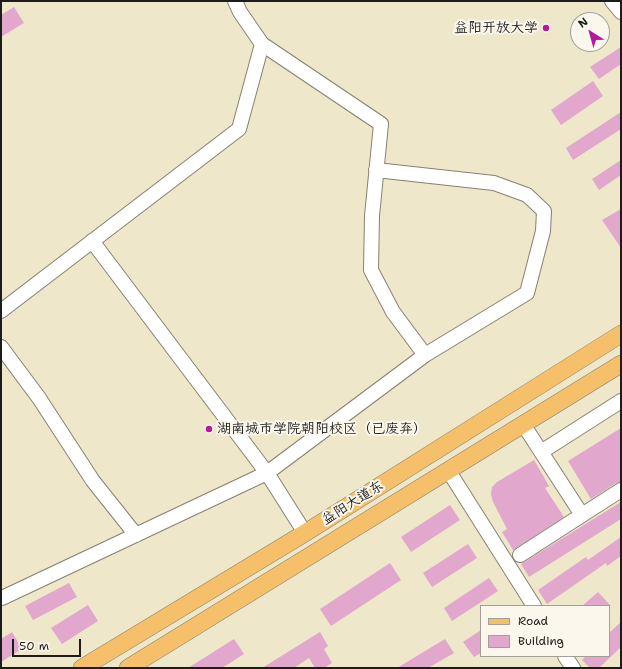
<!DOCTYPE html>
<html>
<head>
<meta charset="utf-8">
<style>
  body { margin:0 }
  #map { position:relative; width:622px; height:669px; overflow:hidden; background:#eee7ca; font-family:"Shantell Sans",sans-serif }
  canvas { display:block }
  .frame { position:absolute; inset:0; border:2px solid #1c1c1c; pointer-events:none }
  .legend { position:absolute; left:480px; top:605px; width:130px; height:52px; box-sizing:border-box; background:#fbf7ec; border:1px solid #a29f99; margin:0; padding:5px 7px; list-style:none; font-size:12px; color:#1c1c1c }
  .legend li { display:flex; align-items:center; gap:8px; height:20px }
  .legend b { width:20px; border:1px solid #a29f99 }
  .north { position:absolute; left:570px; top:12px; width:40px; height:40px; box-sizing:border-box; background:#fbf7ec; border:1px solid #a29f99; border-radius:50%; rotate:323deg; font-size:11px; font-weight:700; line-height:16px; text-align:center; color:#1c1c1c }
  .north::after { content:''; display:block; margin:auto; width:14px; height:18px; background:#b5179e; clip-path:polygon(50% 0,100% 100%,50% 72%,0 100%) }
  .scale { position:absolute; left:12px; top:639px; width:69px; height:18px; box-sizing:border-box; border:2px solid #1c1c1c; border-top:0; padding-left:5px; font-size:12px; line-height:14px; white-space:nowrap; color:#1c1c1c; -webkit-text-stroke:3px #fbf7ec; paint-order:stroke }
</style>
</head>
<body>
<div id="map">
<canvas width="622" height="669"></canvas>
<div class="frame"></div>
<ul class="legend">
<li><b style="height:5px;background:#f6c06b"></b>Road</li>
<li><b style="height:11px;background:#e2a7cd"></b>Building</li>
</ul>
<div class="north">N</div>
<div class="scale">50 m</div>
</div>
<script>
const ctx = document.querySelector('canvas').getContext('2d');
ctx.lineJoin = 'round';
function fillPath(path, color) { ctx.fillStyle = color; ctx.fill(path, 'evenodd'); }
const poly = rows => new Path2D(rows.map(r => 'M' + r).join(''));
function stroke(path, color, width, dash) { ctx.strokeStyle = color; ctx.lineWidth = width; ctx.lineCap = dash ? 'butt' : 'round'; ctx.setLineDash(dash || []); ctx.stroke(path); }
function write(font, color, halo, rows, align = 'center') {
  ctx.font = font + ' "Shantell Sans","LXGW WenKai TC",sans-serif'; ctx.lineWidth = 4; ctx.setLineDash([]); ctx.textBaseline = 'middle'; ctx.strokeStyle = halo; ctx.fillStyle = color; for (const [text, x, y, turn = 0] of rows) {
    ctx.save(); ctx.translate(x, y); ctx.rotate((+turn || 0) * Math.PI / 180); ctx.textAlign = isNaN(turn) ? turn : align; if (halo) ctx.strokeText(text, 0, 0); ctx.fillText(text, 0, 0); ctx.restore();
  }
}
const building = poly([
  [14,7,24,23,1,37,1,15],
  [621,47,621,64,599,79,590,67],
  [593,81,603,96,561,125,551,110],
  [621,112,621,129,573,160,566,148],
  [621,160,621,175,599,190,592,179],
  [621,209,621,248,602,220],
  [621,428,621,482,616,483,591,499,568,461],
  [534,460,549,486,545,488,564,517,513,550,502,532,507,529,493,502,491,494,492,487,497,482],
  [621,502,621,519,529,577,521,564],
  [450,505,460,520,411,552,401,537],
  [621,537,621,556,607,566,606,563,547,604,538,590,586,557,588,560],
  [468,544,477,558,432,587,423,573],
  [390,563,401,580,331,626,320,609],
  [489,578,498,591,452,621,444,608],
  [69,583,77,597,33,620,25,606],
  [598,592,611,606,582,606],
  [88,605,98,621,62,644,51,628],
  [621,622,621,647,599,668,590,668,582,660,586,656,609,656,609,633],
  [481,630,481,653,474,657,463,642],
  [12,632,22,649,1,662,1,639],
  [320,632,328,646,324,649,332,663,324,668,315,668,309,658,294,668,262,668],
  [234,639,244,654,222,668,188,668],
  [445,639,454,653,428,668,397,668]
]);
const minor = poly([
  [235,1,240,12,262,44],
  [612,1,621,12],
  [1,311,239,129,262,44,381,124,372,216,371,270,393,312,425,355],
  [1,347,39,398,93,481,136,535],
  [541,452,621,401],
  [448,470,534,606],
  [582,515,621,490],
  [305,533,267,473,425,355,527,293,543,231,544,211,527,195,494,183,376,170],
  [520,555,582,515,523,424],
  [2,598,267,473,92,241],
  [565,656,573,668]
]);
const major = poly([
  [82,668,305,533,621,334],
  [128,668,621,364]
]);
const markers = [
  [546,28,4,"#b5179e"],
  [209,429,4,"#b5179e"]
];
const poiNames = [
  ["益阳开放大学",538,28],
  ["湖南城市学院朝阳校区（已废弃）",217,429,"left"]
];
const streetNames = [
  ["益阳大道东",353,503,-32]
];
fillPath(building, '#e2a7cd');
stroke(minor, '#858273', 16);
stroke(major, '#858273', 18);
stroke(minor, '#fff', 14);
stroke(major, '#f6c06b', 17);
for (const [x, y, r, color] of markers) { const dot = new Path2D(); dot.arc(x, y, r, 0, 2 * Math.PI); ctx.fillStyle = color; ctx.fill(dot); stroke(dot, '#fbf7ec', 1.5); }
write('14px', '#1c1c1c', '#fbf7ec', poiNames, 'right');
write('14px', '#1c1c1c', '#fbf7ec', streetNames);
</script>
</body>
</html>
